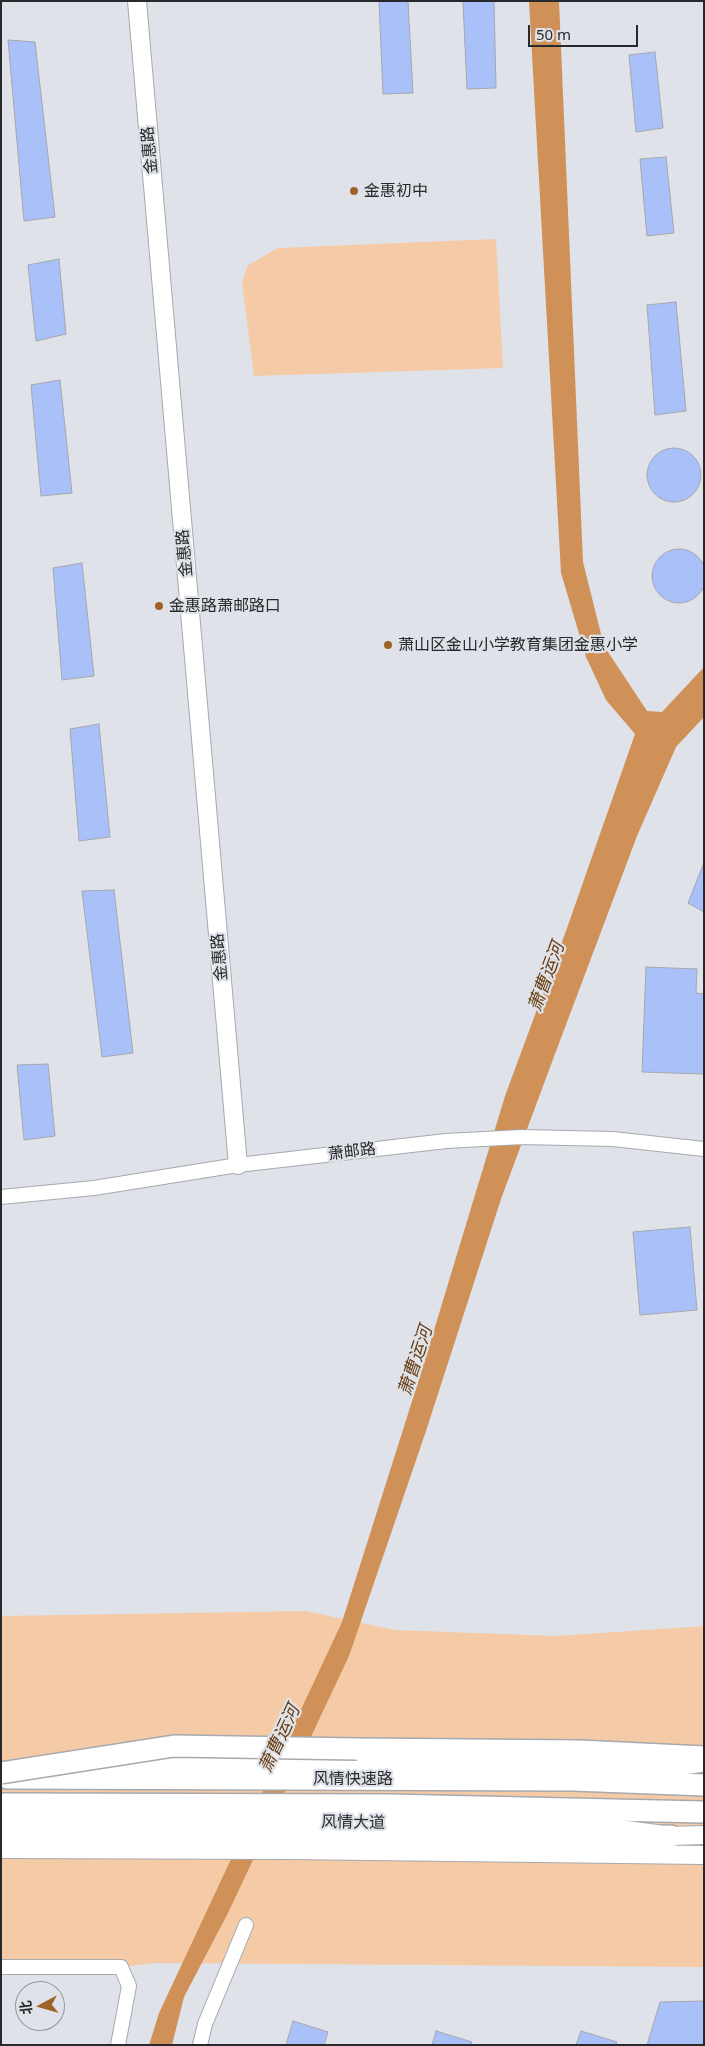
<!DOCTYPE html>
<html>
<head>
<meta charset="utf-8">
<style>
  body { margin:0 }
  #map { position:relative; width:705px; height:2046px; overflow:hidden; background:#dfe2e8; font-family:"Noto Sans","Noto Sans SC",sans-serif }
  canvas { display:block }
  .frame { position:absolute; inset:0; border:2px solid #28292c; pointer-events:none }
  .north { position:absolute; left:15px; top:1981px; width:50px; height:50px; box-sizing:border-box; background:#dfe2e8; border:1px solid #96989d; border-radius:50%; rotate:264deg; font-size:14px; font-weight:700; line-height:20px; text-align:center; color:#28292c }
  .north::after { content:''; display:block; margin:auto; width:18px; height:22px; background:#a06327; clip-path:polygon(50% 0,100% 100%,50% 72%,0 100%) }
  .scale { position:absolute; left:528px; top:25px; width:110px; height:22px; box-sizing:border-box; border:2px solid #28292c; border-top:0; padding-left:6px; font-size:15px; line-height:18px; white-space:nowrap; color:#28292c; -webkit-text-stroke:4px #dfe2e8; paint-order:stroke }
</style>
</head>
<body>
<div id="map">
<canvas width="705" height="2046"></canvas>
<div class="frame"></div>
<div class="north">北</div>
<div class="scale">50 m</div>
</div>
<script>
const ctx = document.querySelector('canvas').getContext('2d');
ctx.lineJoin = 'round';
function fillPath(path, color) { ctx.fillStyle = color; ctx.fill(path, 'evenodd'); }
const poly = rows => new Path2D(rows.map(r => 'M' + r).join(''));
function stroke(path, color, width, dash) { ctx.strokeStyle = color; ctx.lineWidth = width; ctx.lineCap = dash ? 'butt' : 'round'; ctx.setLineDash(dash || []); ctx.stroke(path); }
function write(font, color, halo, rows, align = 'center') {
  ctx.font = font + ' "Noto Sans","Noto Sans SC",sans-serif'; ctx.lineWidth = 4.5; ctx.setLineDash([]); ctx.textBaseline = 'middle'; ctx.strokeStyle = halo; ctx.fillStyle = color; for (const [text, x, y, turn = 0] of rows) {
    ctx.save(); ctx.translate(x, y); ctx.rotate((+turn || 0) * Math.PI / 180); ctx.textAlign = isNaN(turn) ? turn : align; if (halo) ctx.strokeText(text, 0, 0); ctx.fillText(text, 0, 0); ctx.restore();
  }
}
const green = poly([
  [496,239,503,368,254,376,242,283,248,265,278,248],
  [306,1611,394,1630,557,1636,704,1626,704,1967,155,1963,121,1967,1,1967,1,1616]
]);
const water = poly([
  [529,1,559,1,583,562,604,646,647,711,662,712,704,667,704,717,676,747,637,836,555,1054,501,1199,426,1431,349,1656,228,1913,184,1997,172,2045,149,2045,159,2013,342,1622,421,1373,505,1096,566,931,635,734,606,700,586,657,561,573]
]);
const building = poly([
  [379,1,408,1,413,93,383,94,379,1],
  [463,1,494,1,496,88,467,89,463,1],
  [8,40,35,42,55,217,24,221,8,40],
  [655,52,663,128,636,132,629,55,655,52],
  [666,157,674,233,647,236,640,159,666,157],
  [59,259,66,334,36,341,28,265,59,259],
  [676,302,686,411,655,415,647,305,676,302],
  [60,380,72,493,41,496,31,385,60,380],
  '647 475a27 27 0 1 1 54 0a27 27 0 1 1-54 0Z',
  '652 576a27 27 0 1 1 54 0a27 27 0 1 1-54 0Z',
  [82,563,94,676,62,680,53,568,82,563],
  [99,724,110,837,79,841,70,729,99,724],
  [703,865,704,865,704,912,688,903,703,865],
  [114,890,133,1053,102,1057,82,891,114,890],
  [646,967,697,969,696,993,704,994,704,1074,642,1072,646,967],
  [48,1064,55,1136,24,1140,17,1065,48,1064],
  [690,1227,697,1310,640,1315,633,1232,690,1227],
  [704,2001,704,2045,647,2045,660,2002,704,2001],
  [293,2021,328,2032,324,2045,286,2045,293,2021],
  [436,2031,472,2042,471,2045,432,2045,436,2031],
  [581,2031,617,2042,616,2045,576,2045,581,2031]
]);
const minor = poly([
  [1,1197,94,1188,238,1165,446,1141,522,1137,613,1139,704,1149],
  [1,1967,121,1967,129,1986,118,2045],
  [200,2045,205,2024,246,1925]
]);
const major = poly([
  [137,1,238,1165],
  [104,1765,177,1763,254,1766,347,1764,660,1769,700,1763],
  [1,1821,414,1824,568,1822,671,1836,704,1835],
  [1,1849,287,1850,704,1855]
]);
const highway = poly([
  [357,1749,580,1751,704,1757],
  [7,1778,573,1780,704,1785],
  [1,1804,388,1805,704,1812],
  [1,1831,336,1840,570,1841,671,1836]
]);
const highwayBridge = poly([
  [1,1773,174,1746,357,1749]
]);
const markers = [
  [354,191,5,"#a06327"],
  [159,606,5,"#a06327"],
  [388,645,5,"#a06327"]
];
const streetNames = [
  ["金惠路",150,150,-95],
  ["金惠路",185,553,-95],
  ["金惠路",220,957,-95],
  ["萧邮路",352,1152,-7],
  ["风情快速路",353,1779],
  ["风情大道",353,1823,1]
];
const poiNames = [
  ["金惠初中",364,191],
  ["金惠路萧邮路口",169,606],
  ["萧山区金山小学教育集团金惠小学",398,645]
];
const waterNames = [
  ["萧曹运河",547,977,-70],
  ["萧曹运河",416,1361,-72],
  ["萧曹运河",280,1739,-65]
];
fillPath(green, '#f5cba7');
fillPath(water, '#d09159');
fillPath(building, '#aac0f9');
stroke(building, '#a5a7ad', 1);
stroke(minor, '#a6a9ae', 16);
stroke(major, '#a6a9ae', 20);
stroke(highway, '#a6a9ae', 24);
stroke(minor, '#fff', 14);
stroke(major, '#fff', 18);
stroke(highway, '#fff', 21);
stroke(highwayBridge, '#a6a9ae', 24, []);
stroke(highwayBridge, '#fff', 21);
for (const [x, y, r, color] of markers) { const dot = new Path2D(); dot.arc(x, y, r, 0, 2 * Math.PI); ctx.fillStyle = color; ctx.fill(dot); stroke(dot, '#dfe2e8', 2); }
write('16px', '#28292c', '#dfe2e8', streetNames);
write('16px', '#28292c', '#dfe2e8', poiNames, 'left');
write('italic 18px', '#683e13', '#dfe2e8', waterNames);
</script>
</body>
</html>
